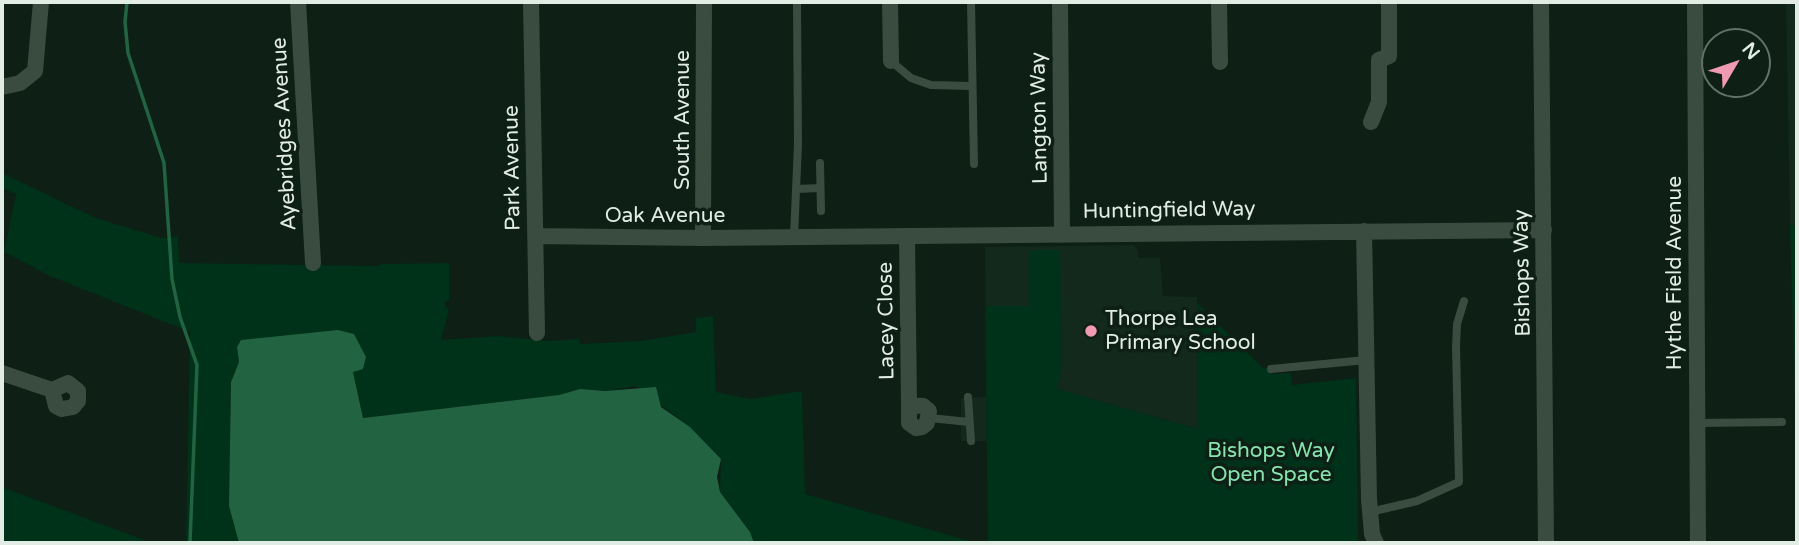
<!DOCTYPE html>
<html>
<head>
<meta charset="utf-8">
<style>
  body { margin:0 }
  #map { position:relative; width:1799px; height:545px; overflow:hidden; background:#0e1f15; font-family:"Varela Round",sans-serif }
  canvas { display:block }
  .frame { position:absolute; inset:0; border:4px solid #e1ece5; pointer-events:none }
  .north { position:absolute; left:1701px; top:28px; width:70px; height:70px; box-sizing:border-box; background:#0e1f15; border:2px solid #627168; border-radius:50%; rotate:51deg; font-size:19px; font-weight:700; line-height:28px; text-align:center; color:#e1ece5 }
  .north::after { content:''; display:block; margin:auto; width:24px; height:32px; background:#f19ab4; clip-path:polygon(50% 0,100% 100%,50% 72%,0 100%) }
</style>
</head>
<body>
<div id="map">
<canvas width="1799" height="545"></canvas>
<div class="frame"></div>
<div class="north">N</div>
</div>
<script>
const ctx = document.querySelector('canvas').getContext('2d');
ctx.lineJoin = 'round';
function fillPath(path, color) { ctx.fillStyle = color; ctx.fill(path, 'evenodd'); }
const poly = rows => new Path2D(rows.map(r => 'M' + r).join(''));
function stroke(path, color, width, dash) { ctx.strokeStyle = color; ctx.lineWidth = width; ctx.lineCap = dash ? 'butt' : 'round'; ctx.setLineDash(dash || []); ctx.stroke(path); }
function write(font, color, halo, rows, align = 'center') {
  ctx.font = font + ' "Varela Round",sans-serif'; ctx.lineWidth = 7; ctx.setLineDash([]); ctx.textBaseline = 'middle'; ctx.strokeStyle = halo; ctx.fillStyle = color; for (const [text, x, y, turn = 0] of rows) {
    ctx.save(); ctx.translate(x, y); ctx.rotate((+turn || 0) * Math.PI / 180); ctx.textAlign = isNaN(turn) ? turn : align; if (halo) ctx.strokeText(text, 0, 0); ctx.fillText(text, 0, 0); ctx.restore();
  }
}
const built = poly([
  [1786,2,1797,2,1797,479,1790,225],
  [1134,245,1138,251,1139,258,1160,258,1163,296,1197,297,1198,429,986,369,985,247],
  [986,397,987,441,961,441,961,398]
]);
const green = poly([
  [2,173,96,218,162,238,178,236,179,263,377,266,381,264,449,263,449,301,445,301,445,308,449,309,441,340,498,336,548,341,579,339,580,344,641,341,696,332,696,318,713,316,716,392,750,399,802,391,805,494,977,543,799,541,799,543,754,543,750,532,720,492,721,459,690,427,636,386,605,391,580,389,559,395,363,418,353,372,237,347,239,362,231,382,229,506,239,543,186,543,190,332,50,276,4,252,16,194,2,188],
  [1790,225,1797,225,1797,479,1795,380],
  [1030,250,1060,250,1062,364,1057,389,1198,429,1197,303,1262,367,1271,369,1273,374,1291,373,1292,385,1356,378,1358,543,988,543,985,306,1030,306],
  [2,487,139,538,153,543,2,543]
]);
const water = poly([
  [338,330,354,334,366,357,363,369,353,372,363,418,559,395,580,389,605,391,656,387,661,407,690,427,721,459,717,477,720,492,750,532,754,543,239,543,229,506,231,382,239,362,237,347,241,340]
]);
const stream = poly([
  [127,2,125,22,128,53,164,163,172,279,180,317,197,365,190,543]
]);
const service = poly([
  [971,2,974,164],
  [891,61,911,78,931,85,971,86],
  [820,163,821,211],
  [797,189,820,188],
  [794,237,798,144,797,2],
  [1271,369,1366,360],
  [968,397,971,441],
  [930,418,969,422],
  [1697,423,1782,422],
  [1370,512,1417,501,1459,482,1456,347,1457,324,1464,301]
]);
const minor = poly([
  [298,2,313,263],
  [531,2,537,333],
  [890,2,891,61],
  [1060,2,1062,234],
  [1219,2,1220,62],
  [1541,2,1546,543],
  [1695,2,1698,543],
  [2,87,20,83,35,71,41,2],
  [1371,122,1379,102,1379,60,1389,56,1389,2],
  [1364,231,1369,499,1372,534,1376,543],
  [536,236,703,238,1544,230],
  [907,236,909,405,909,423,916,428,922,427,927,423,929,411,923,406,909,405],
  [703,238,704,2],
  [2,373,52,390,68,383,78,391,78,401,73,407,62,409,56,406,52,390]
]);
const markers = [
  [1091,331,7,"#f19ab4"]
];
const streetNames = [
  ["Langton Way",1040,118,-91],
  ["South Avenue",683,120,-90],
  ["Ayebridges Avenue",285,134,-93],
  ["Park Avenue",513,168,-91],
  ["Huntingfield Way",1169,211,-1],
  ["Oak Avenue",665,216],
  ["Bishops Way",1523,273,-91],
  ["Hythe Field Avenue",1675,273,-90],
  ["Lacey Close",887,321,-91]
];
const poiNames = [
  ["Thorpe Lea",1105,319],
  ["Primary School",1105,343]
];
const parkNames = [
  ["Bishops Way",1271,451],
  ["Open Space",1271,475]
];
fillPath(built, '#12291c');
fillPath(green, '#003119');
fillPath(water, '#226341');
stroke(stream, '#226341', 3.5);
stroke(service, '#3a4c40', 8);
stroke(minor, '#3a4c40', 16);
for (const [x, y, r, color] of markers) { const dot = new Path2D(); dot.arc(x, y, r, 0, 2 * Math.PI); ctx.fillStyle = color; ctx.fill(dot); stroke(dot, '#0e1f15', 2.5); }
write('21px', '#e1ece5', '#0e1f15', streetNames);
write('21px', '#e1ece5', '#0e1f15', poiNames, 'left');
write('21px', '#87e3ad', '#0e1f15', parkNames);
</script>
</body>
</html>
